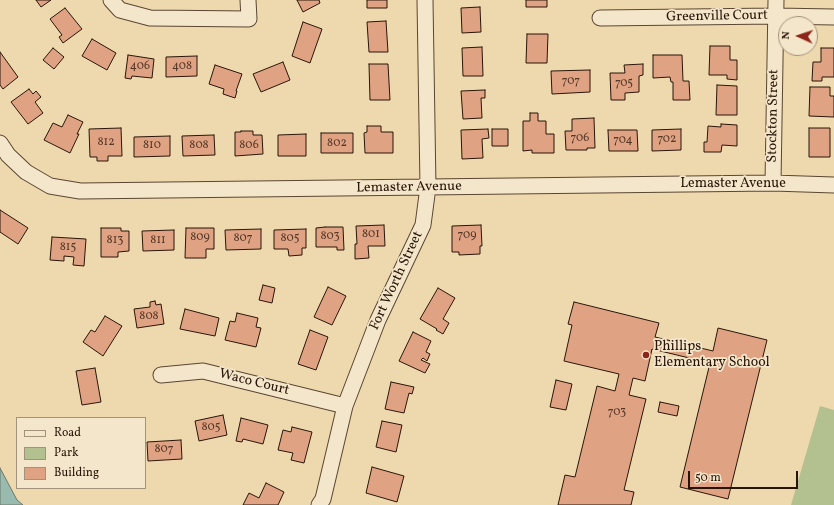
<!DOCTYPE html>
<html>
<head>
<meta charset="utf-8">
<style>
  body { margin:0 }
  #map { position:relative; width:834px; height:505px; overflow:hidden; background:#eed9ae; font-family:Vollkorn,serif }
  canvas { display:block }
  .legend { position:absolute; left:16px; top:417px; width:130px; height:72px; box-sizing:border-box; background:#f4e6ca; border:1px solid #a3927c; margin:0; padding:5px 7px; list-style:none; font-size:12px; color:#291508 }
  .legend li { display:flex; align-items:center; gap:8px; height:20px }
  .legend b { width:20px; border:1px solid #a3927c }
  .north { position:absolute; left:778px; top:16px; width:40px; height:40px; box-sizing:border-box; background:#f4e6ca; border:1px solid #a3927c; border-radius:50%; rotate:273deg; font-size:11px; font-weight:700; line-height:16px; text-align:center; color:#291508 }
  .north::after { content:''; display:block; margin:auto; width:14px; height:18px; background:#8f2418; clip-path:polygon(50% 0,100% 100%,50% 72%,0 100%) }
  .scale { position:absolute; left:688px; top:471px; width:110px; height:18px; box-sizing:border-box; border:2px solid #291508; border-top:0; padding-left:5px; font-size:12px; line-height:14px; white-space:nowrap; color:#291508; -webkit-text-stroke:3px #f4e6ca; paint-order:stroke }
</style>
</head>
<body>
<div id="map">
<canvas width="834" height="505"></canvas>
<ul class="legend">
<li><b style="height:5px;background:#f4e6ca"></b>Road</li>
<li><b style="height:11px;background:#b3c08f"></b>Park</li>
<li><b style="height:11px;background:#dfa383"></b>Building</li>
</ul>
<div class="north">N</div>
<div class="scale">50 m</div>
</div>
<script>
const ctx = document.querySelector('canvas').getContext('2d');
ctx.lineJoin = 'round';
function fillPath(path, color) { ctx.fillStyle = color; ctx.fill(path, 'evenodd'); }
const poly = rows => new Path2D(rows.map(r => 'M' + r).join(''));
function stroke(path, color, width, dash) { ctx.strokeStyle = color; ctx.lineWidth = width; ctx.lineCap = dash ? 'butt' : 'round'; ctx.setLineDash(dash || []); ctx.stroke(path); }
function write(font, color, halo, rows, align = 'center') {
  ctx.font = font + ' Vollkorn,serif'; ctx.lineWidth = 3.5; ctx.setLineDash([]); ctx.textBaseline = 'middle'; ctx.strokeStyle = halo; ctx.fillStyle = color; for (const [text, x, y, turn = 0] of rows) {
    ctx.save(); ctx.translate(x, y); ctx.rotate((+turn || 0) * Math.PI / 180); ctx.textAlign = isNaN(turn) ? turn : align; if (halo) ctx.strokeText(text, 0, 0); ctx.fillText(text, 0, 0); ctx.restore();
  }
}
const green = poly([
  [820,406,834,410,834,505,791,505]
]);
const water = poly([
  [0,468,17,500,23,505,0,505,0,468]
]);
const building = poly([
  [36,0,51,0,41,7,36,0],
  [297,0,319,0,320,3,303,12,297,0],
  [367,0,387,0,387,8,367,8,367,0],
  [526,0,547,0,547,7,526,7,526,0],
  [480,7,481,32,462,33,461,8,480,7],
  [65,8,82,29,63,43,59,37,62,35,50,19,65,8],
  [386,21,388,52,369,52,367,22,386,21],
  [303,22,322,29,310,63,292,56,303,22],
  [527,34,548,34,547,63,526,63,527,34],
  [92,39,116,53,107,70,82,56,92,39],
  [710,46,730,46,730,60,737,60,737,80,727,79,727,75,709,75,710,46],
  [482,47,483,76,463,76,462,48,482,47],
  [53,48,64,57,54,69,43,60,53,48],
  [821,48,834,48,834,77,822,77,822,81,812,81,813,62,821,62,821,48],
  [0,52,18,77,3,89,0,85,0,52],
  [128,55,154,59,152,78,132,76,131,79,125,78,128,55],
  [653,55,682,55,683,81,689,81,690,100,673,100,673,82,671,82,670,77,653,78,653,55],
  [197,56,197,76,166,77,166,57,197,56],
  [283,62,290,80,261,92,253,74,283,62],
  [369,64,388,64,390,100,370,100,369,64],
  [643,64,643,75,639,76,639,92,625,93,625,100,611,100,610,73,625,73,624,65,643,64],
  [215,65,242,74,236,91,237,91,235,98,223,94,224,89,209,84,215,65],
  [590,70,590,92,552,94,551,71,590,70],
  [717,85,737,86,737,115,716,115,717,85],
  [810,87,830,87,830,96,834,96,834,117,809,116,810,87],
  [29,89,33,94,36,91,41,97,35,102,43,113,28,124,11,102,29,89],
  [485,90,485,98,481,98,482,118,463,119,461,91,485,90],
  [530,113,538,113,538,121,546,121,546,134,554,134,554,153,532,153,532,150,523,151,523,121,530,121,530,113],
  [68,115,83,122,77,134,79,134,70,153,44,140,53,123,62,127,68,115],
  [594,118,595,148,587,148,587,150,566,150,565,131,572,131,572,119,594,118],
  [721,124,737,125,737,146,722,145,721,152,704,152,704,142,707,142,708,126,721,127,721,124],
  [367,126,381,126,381,132,393,132,393,153,365,153,364,133,367,132,367,126],
  [121,128,122,156,108,156,108,161,97,161,97,157,90,157,89,129,121,128],
  [809,128,830,128,830,157,809,157,809,128],
  [488,129,489,138,482,139,483,158,462,159,461,130,488,129],
  [492,129,508,129,508,146,492,146,492,129],
  [681,129,681,150,652,151,652,130,681,129],
  [608,130,637,130,638,151,609,151,608,130],
  [241,131,253,131,253,135,262,135,263,154,235,156,235,132,241,132,241,131],
  [321,133,353,133,353,153,321,153,321,133],
  [306,134,306,156,278,156,278,135,306,134],
  [214,135,215,155,183,156,182,136,214,135],
  [170,136,170,156,134,157,134,137,170,136],
  [0,210,28,228,18,244,0,232,0,210],
  [384,225,385,246,368,246,369,258,355,259,355,244,357,244,356,226,384,225],
  [481,225,482,246,480,246,480,254,459,255,459,252,452,252,452,226,481,225],
  [325,227,343,227,344,250,337,250,337,247,316,247,316,228,325,227],
  [101,228,121,228,121,231,129,231,129,251,118,252,118,257,101,257,101,228],
  [186,228,214,228,214,249,206,249,206,258,185,258,186,228],
  [261,229,261,249,226,250,225,230,261,229],
  [306,229,306,248,302,248,302,255,289,256,288,249,274,249,274,230,306,229],
  [174,230,174,250,143,251,142,231,174,230],
  [52,237,86,239,84,266,73,265,74,257,64,256,64,261,50,260,52,237],
  [263,285,275,288,272,303,259,300,263,285],
  [328,287,346,296,332,325,314,317,328,287],
  [438,288,455,298,443,319,449,323,443,334,436,330,437,329,420,319,438,288],
  [155,301,156,305,161,304,164,324,137,328,134,309,150,307,150,302,155,301],
  [574,302,659,323,655,337,713,351,718,328,767,340,728,499,680,487,710,363,652,349,645,381,633,378,629,395,646,399,624,490,634,492,631,505,558,505,565,475,575,477,597,386,615,391,619,374,564,361,572,325,568,324,574,302],
  [185,309,219,318,215,336,180,329,185,309],
  [237,313,258,318,256,327,261,328,256,347,225,340,230,321,235,322,237,313],
  [105,316,122,326,103,356,83,342,91,330,95,332,105,316],
  [310,330,328,337,316,370,298,364,310,330],
  [413,332,431,341,426,352,430,354,427,361,423,358,421,360,430,364,425,373,399,361,413,332],
  [95,368,101,402,82,405,76,371,95,368],
  [556,380,572,384,566,410,550,407,556,380],
  [391,382,414,387,412,394,409,393,404,413,385,409,391,382],
  [660,402,679,406,677,416,658,412,660,402],
  [223,415,227,435,199,441,195,421,223,415],
  [241,418,268,425,263,444,243,439,242,442,236,441,241,418],
  [382,421,402,425,396,452,376,447,382,421],
  [292,427,312,432,304,463,291,460,293,453,278,450,283,430,291,432,292,427],
  [181,440,182,459,148,461,147,442,181,440],
  [372,467,404,476,397,502,366,493,372,467],
  [266,483,284,492,278,505,243,505,249,493,259,498,266,483]
]);
const minor = poly([
  [111,0,120,10,150,18,249,19,248,0],
  [600,18,776,16,834,17],
  [0,143,8,155,26,172,50,186,80,191,773,183,834,185],
  [773,183,776,0],
  [161,375,203,371,345,406],
  [319,505,323,499,345,406,378,320,423,225,428,187,425,0]
]);
const markers = [
  [646,355,4,"#8f2418"]
];
const numberNames = [
  ["406",140,67],
  ["408",182,67],
  ["707",571,82],
  ["705",624,84],
  ["706",580,139],
  ["702",667,140],
  ["704",623,141],
  ["812",106,143],
  ["802",337,144],
  ["810",152,146],
  ["808",199,146],
  ["806",249,146],
  ["801",371,235],
  ["709",467,236],
  ["803",330,237],
  ["809",200,238],
  ["807",243,239],
  ["805",290,239],
  ["813",115,241],
  ["811",158,241],
  ["815",68,248],
  ["808",149,317],
  ["703",617,413],
  ["805",211,428],
  ["807",164,450]
];
const streetNames = [
  ["Greenville Court",717,17,-1],
  ["Stockton Street",774,116,-89],
  ["Lemaster Avenue",733,184],
  ["Lemaster Avenue",409,188,-1],
  ["Fort Worth Street",397,281,-65],
  ["Waco Court",254,383,14]
];
const poiNames = [
  ["Phillips",654,347],
  ["Elementary School",654,363]
];
fillPath(green, '#b3c08f');
fillPath(water, '#99baae');
stroke(water, '#6c786c', 1);
fillPath(building, '#dfa383');
stroke(building, '#291508', 1);
stroke(minor, '#5a4632', 17);
stroke(minor, '#f4e6ca', 15);
for (const [x, y, r, color] of markers) { const dot = new Path2D(); dot.arc(x, y, r, 0, 2 * Math.PI); ctx.fillStyle = color; ctx.fill(dot); stroke(dot, '#f4e6ca', 1.5); }
write('12px', '#563827', null, numberNames);
write('14px', '#291508', '#f4e6ca', streetNames);
write('14px', '#291508', '#f4e6ca', poiNames, 'left');
</script>
</body>
</html>
